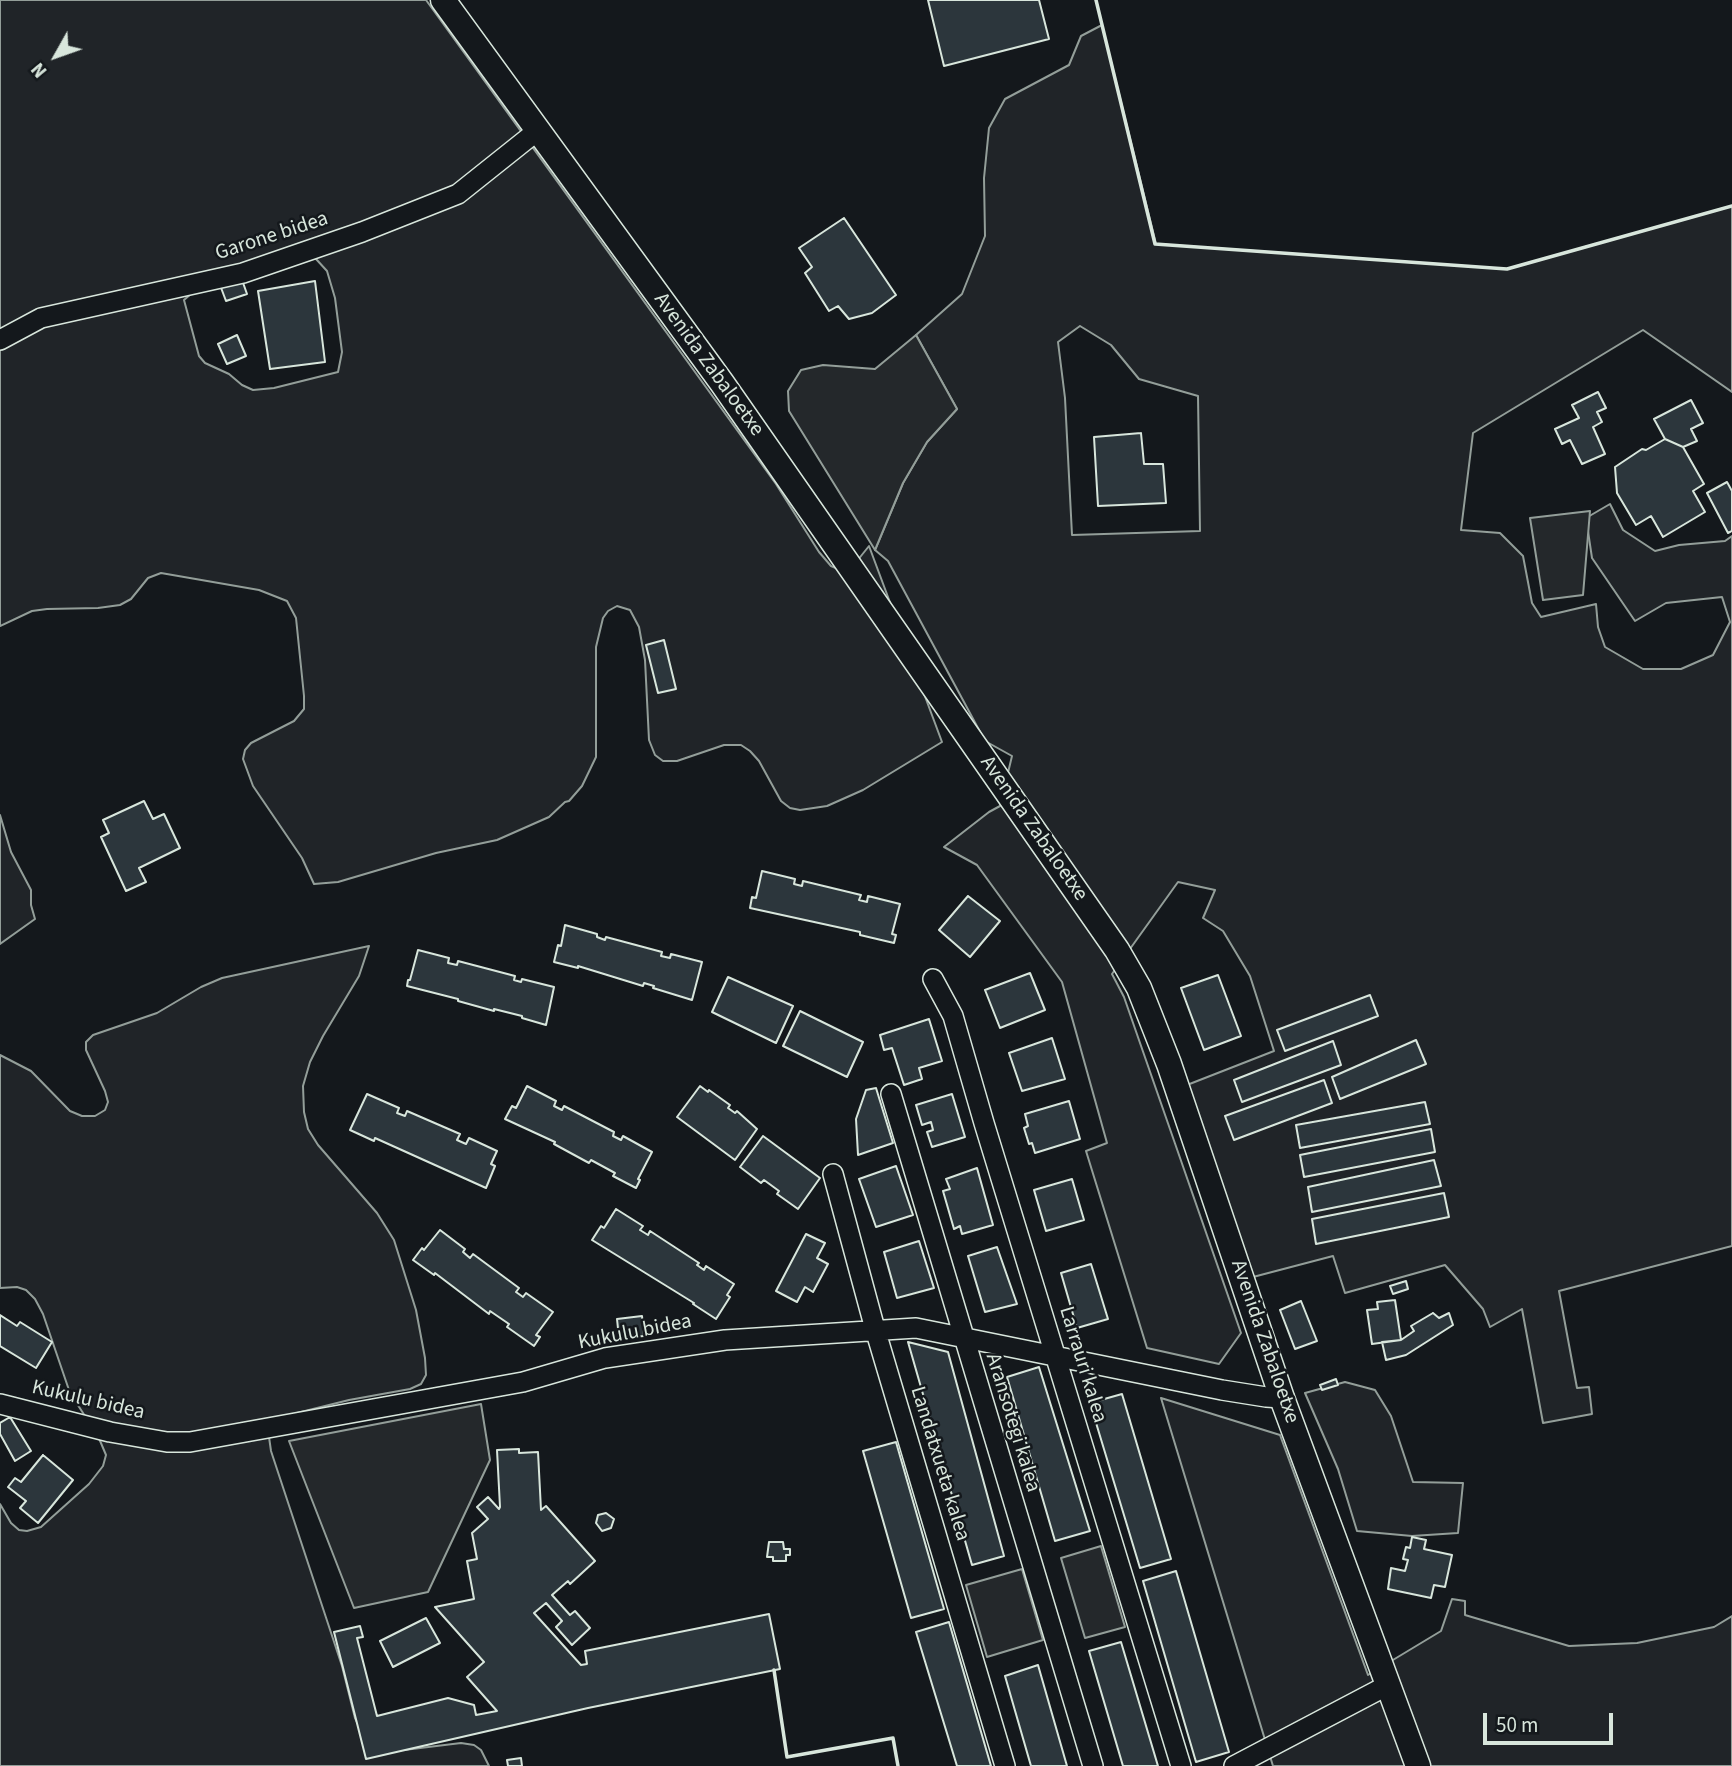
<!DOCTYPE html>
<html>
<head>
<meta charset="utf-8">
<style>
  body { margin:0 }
  #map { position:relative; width:1732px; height:1766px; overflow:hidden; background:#14181c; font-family:"Source Sans 3",sans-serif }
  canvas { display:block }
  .north { position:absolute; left:21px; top:21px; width:70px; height:70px; -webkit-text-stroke:5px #14181c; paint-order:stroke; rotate:230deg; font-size:19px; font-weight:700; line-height:28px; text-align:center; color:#d8e6dc }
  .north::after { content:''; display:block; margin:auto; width:24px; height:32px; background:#d8e6dc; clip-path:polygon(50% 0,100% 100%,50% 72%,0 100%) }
  .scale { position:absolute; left:1483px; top:1713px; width:130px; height:32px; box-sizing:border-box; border:4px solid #d8e6dc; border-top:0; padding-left:9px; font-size:21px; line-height:24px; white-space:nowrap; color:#d8e6dc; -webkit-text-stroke:5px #14181c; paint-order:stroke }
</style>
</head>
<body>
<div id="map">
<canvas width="1732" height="1766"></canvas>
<div class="north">N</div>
<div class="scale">50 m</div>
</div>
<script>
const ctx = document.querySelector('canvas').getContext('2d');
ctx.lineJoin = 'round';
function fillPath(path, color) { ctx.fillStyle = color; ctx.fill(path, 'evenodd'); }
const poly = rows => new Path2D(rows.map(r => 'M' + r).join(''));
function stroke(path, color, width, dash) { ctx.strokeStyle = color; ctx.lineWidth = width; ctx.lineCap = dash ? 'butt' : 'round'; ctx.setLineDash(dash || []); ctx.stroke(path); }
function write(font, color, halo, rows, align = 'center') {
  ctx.font = font + ' "Source Sans 3",sans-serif'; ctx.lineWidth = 5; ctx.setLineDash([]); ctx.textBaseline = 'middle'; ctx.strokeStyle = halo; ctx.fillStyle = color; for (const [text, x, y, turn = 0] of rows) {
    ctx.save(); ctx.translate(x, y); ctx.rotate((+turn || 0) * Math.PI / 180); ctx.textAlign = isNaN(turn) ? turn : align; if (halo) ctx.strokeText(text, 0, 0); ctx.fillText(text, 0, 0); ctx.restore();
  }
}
const green = poly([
  [0,0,426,0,776,484,819,552,831,566,838,569,857,561,869,546,942,742,863,790,827,806,800,810,790,808,781,801,759,761,750,751,741,745,724,745,677,761,663,761,655,755,649,740,645,660,639,627,630,610,617,606,608,611,603,618,596,647,596,757,582,786,569,801,565,802,549,817,497,840,436,853,338,882,314,884,302,858,253,786,243,759,245,750,251,743,294,721,304,709,304,696,296,618,287,601,259,590,161,573,148,578,131,599,120,605,98,608,47,609,32,611,0,626,0,0],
  [310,258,316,259,327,271,335,298,342,352,338,372,274,388,253,390,242,385,229,374,205,363,199,356,184,300,200,286,310,258],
  [1102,25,1156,244,1507,269,1732,206,1732,392,1643,330,1473,433,1461,530,1500,533,1523,556,1532,603,1541,617,1596,604,1598,627,1605,647,1643,669,1681,669,1713,655,1730,622,1722,597,1666,603,1635,621,1592,558,1586,518,1610,504,1623,530,1655,551,1679,545,1725,541,1732,536,1732,1246,1559,1291,1577,1388,1589,1387,1592,1414,1543,1423,1522,1309,1490,1327,1483,1309,1445,1265,1345,1293,1333,1256,1253,1277,1187,1085,1274,1051,1250,976,1223,931,1203,918,1215,890,1178,882,1112,974,1124,997,1241,1333,1219,1364,1147,1348,1086,1151,1107,1143,1062,982,977,865,944,847,989,812,1000,806,1012,756,985,741,888,561,875,550,903,483,927,442,957,409,916,335,962,294,985,236,984,178,989,128,1005,99,1069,65,1081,36,1102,25],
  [1080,326,1111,345,1139,379,1198,396,1200,531,1072,535,1065,398,1058,342,1080,326],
  [0,815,11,852,31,890,31,905,35,919,0,944,0,815],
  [369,946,359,976,323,1036,310,1062,303,1086,304,1112,308,1129,318,1145,377,1213,394,1240,416,1310,425,1358,426,1375,421,1384,410,1389,349,1400,297,1413,269,1437,271,1451,342,1666,355,1718,364,1737,404,1750,461,1743,474,1745,481,1750,489,1766,0,1766,0,1504,11,1523,19,1530,27,1531,41,1527,89,1484,103,1466,106,1455,98,1436,70,1393,43,1314,35,1299,26,1290,17,1287,0,1288,0,1055,31,1071,70,1111,82,1116,95,1116,105,1110,108,1102,105,1091,86,1050,86,1042,93,1035,157,1013,201,987,222,978,369,946],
  [1345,1382,1375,1390,1391,1416,1413,1482,1463,1483,1458,1533,1412,1536,1357,1531,1338,1469,1305,1393,1345,1382],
  [1161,1398,1280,1435,1368,1675,1441,1631,1452,1599,1465,1601,1465,1615,1569,1646,1637,1643,1714,1627,1732,1616,1732,1766,1273,1766,1161,1398]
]);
const parking = poly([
  [916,335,957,409,927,442,903,483,875,550,789,411,788,391,801,370,823,365,875,369,916,335],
  [1590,511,1583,595,1543,600,1530,518,1590,511],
  [481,1404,490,1460,428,1592,354,1608,289,1441,481,1404],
  [1101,1546,1125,1627,1085,1638,1061,1558,1101,1546],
  [1022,1569,1043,1640,987,1657,966,1585,1022,1569]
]);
const building = poly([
  [928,0,1039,0,1049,39,944,66,928,0],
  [844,218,896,295,872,313,849,319,838,306,829,311,805,273,812,267,799,248,844,218],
  [241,277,247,294,226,301,220,285,241,277],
  [315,281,325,362,270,369,258,291,315,281],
  [237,335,246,356,227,364,218,344,237,335],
  [1598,392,1606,408,1597,412,1602,422,1593,427,1605,454,1582,464,1570,440,1562,444,1555,429,1579,418,1572,405,1598,392],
  [1691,400,1703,423,1691,429,1697,441,1683,447,1665,439,1654,419,1691,400],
  [1141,433,1144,464,1163,464,1166,503,1098,506,1094,437,1141,433],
  [1665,439,1683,447,1704,484,1693,491,1705,512,1663,537,1651,516,1636,525,1617,493,1615,467,1642,449,1646,450,1665,439],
  [1727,482,1732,491,1732,531,1728,533,1707,493,1727,482],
  [664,640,676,689,658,693,646,645,664,640],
  [144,801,153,819,164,814,180,848,139,868,146,882,126,891,101,837,109,833,103,820,144,801],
  [762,871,795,879,794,884,802,886,803,881,861,895,859,900,867,902,868,896,900,904,892,934,896,935,894,943,860,935,860,932,750,908,752,897,756,898,762,871],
  [968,896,1000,921,970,957,939,930,968,896],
  [565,925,597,934,597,937,605,940,606,937,662,952,661,956,670,958,671,954,702,962,692,1000,653,988,654,986,644,983,643,986,578,966,578,968,554,962,558,945,561,946,565,925],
  [418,950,449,958,448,963,457,965,458,961,515,976,514,980,521,982,522,979,554,987,546,1025,522,1018,522,1016,494,1009,494,1011,458,1001,458,999,407,986,408,980,410,980,418,950],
  [1030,973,1045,1010,1000,1028,985,990,1030,973],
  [1218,975,1241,1036,1204,1050,1181,988,1218,975],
  [728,977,793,1006,776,1043,712,1012,728,977],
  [1370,995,1378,1016,1285,1051,1277,1030,1370,995],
  [800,1011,863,1042,847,1077,783,1046,800,1011],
  [929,1019,942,1061,919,1068,922,1079,904,1085,892,1048,884,1050,880,1035,929,1019],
  [1052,1038,1065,1079,1022,1091,1009,1053,1052,1038],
  [1416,1040,1426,1064,1340,1099,1332,1077,1416,1040],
  [1333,1041,1341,1065,1242,1102,1234,1080,1333,1041],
  [1324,1080,1332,1103,1234,1140,1225,1116,1324,1080],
  [527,1086,556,1101,554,1106,562,1110,564,1106,614,1132,613,1136,621,1140,623,1136,652,1152,638,1179,640,1180,636,1188,613,1176,615,1173,591,1160,589,1163,554,1144,555,1142,505,1119,512,1106,516,1108,527,1086],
  [700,1086,708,1092,709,1090,730,1105,728,1108,735,1113,737,1111,757,1129,735,1160,677,1117,700,1086],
  [876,1088,893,1143,858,1155,856,1119,866,1090,876,1088],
  [367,1094,399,1108,397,1113,405,1116,407,1111,460,1134,457,1140,466,1144,469,1138,497,1151,491,1164,495,1166,486,1188,375,1138,374,1141,350,1130,367,1094],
  [952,1094,965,1137,932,1147,927,1132,933,1130,931,1122,922,1125,916,1105,952,1094],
  [1069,1101,1080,1139,1035,1153,1032,1143,1029,1144,1024,1128,1028,1126,1025,1114,1069,1101],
  [1425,1102,1430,1124,1300,1148,1296,1125,1425,1102],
  [1431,1129,1435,1152,1304,1177,1300,1155,1431,1129],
  [763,1136,820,1178,798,1209,777,1194,779,1191,764,1180,761,1183,740,1167,763,1136],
  [1434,1160,1441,1186,1312,1212,1308,1187,1434,1160],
  [896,1166,913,1215,876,1227,859,1179,896,1166],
  [977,1168,993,1225,962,1234,960,1226,954,1229,943,1191,950,1189,946,1179,977,1168],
  [1072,1179,1084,1220,1046,1231,1034,1190,1072,1179],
  [1444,1193,1449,1217,1316,1244,1312,1219,1444,1193],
  [616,1209,643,1226,640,1230,648,1235,650,1231,699,1263,697,1265,704,1270,706,1266,734,1284,727,1295,730,1297,716,1319,693,1304,694,1303,592,1240,601,1226,604,1228,616,1209],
  [440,1230,465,1249,463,1252,470,1258,473,1254,519,1288,516,1292,523,1297,526,1293,553,1312,536,1335,540,1337,534,1346,507,1327,509,1324,490,1311,489,1314,435,1273,434,1275,413,1260,422,1248,424,1250,440,1230],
  [806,1234,825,1243,817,1258,828,1264,813,1292,805,1287,797,1302,776,1291,806,1234],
  [919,1241,934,1288,897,1298,884,1252,919,1241],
  [997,1247,1017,1304,985,1312,968,1256,997,1247],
  [1091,1264,1108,1319,1077,1328,1061,1273,1091,1264],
  [1406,1281,1408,1289,1393,1294,1390,1286,1406,1281],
  [1395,1300,1401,1340,1372,1344,1367,1310,1378,1309,1377,1302,1395,1300],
  [1301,1301,1317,1341,1295,1349,1280,1310,1301,1301],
  [1433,1313,1439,1318,1449,1313,1453,1325,1406,1355,1386,1360,1382,1342,1401,1340,1414,1331,1411,1326,1433,1313],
  [0,1315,17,1326,20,1322,52,1342,36,1368,0,1346,0,1315],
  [642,1316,644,1336,619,1338,617,1319,642,1316],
  [908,1342,948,1352,1004,1556,972,1565,908,1342],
  [1039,1367,1090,1531,1055,1541,1007,1377,1039,1367],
  [1336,1379,1338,1385,1322,1390,1320,1385,1336,1379],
  [1122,1394,1171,1559,1140,1568,1090,1403,1122,1394],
  [10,1417,31,1451,15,1461,0,1434,0,1423,10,1417],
  [896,1442,944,1609,911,1618,863,1451,896,1442],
  [519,1449,519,1453,538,1452,541,1510,546,1506,595,1561,570,1584,568,1581,552,1595,570,1615,575,1611,590,1628,572,1645,556,1627,562,1621,546,1603,534,1613,581,1665,587,1664,585,1651,769,1614,780,1669,588,1708,366,1759,334,1632,360,1626,363,1637,357,1638,377,1716,448,1698,474,1705,476,1715,497,1711,467,1677,484,1662,435,1607,474,1599,467,1561,477,1559,472,1533,488,1519,477,1507,488,1497,499,1509,500,1507,497,1450,519,1449],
  [43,1455,73,1480,38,1523,20,1508,26,1501,8,1487,15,1478,21,1482,43,1455],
  [606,1513,614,1519,611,1528,602,1531,596,1523,598,1515,606,1513],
  [1412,1537,1426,1540,1424,1549,1452,1555,1445,1587,1434,1585,1431,1598,1388,1589,1391,1568,1405,1571,1408,1560,1403,1559,1406,1547,1410,1548,1412,1537],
  [769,1542,783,1542,784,1549,790,1549,790,1555,786,1555,786,1561,773,1561,773,1557,767,1557,769,1542],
  [1176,1571,1229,1752,1196,1762,1143,1581,1176,1571],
  [426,1618,440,1643,393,1667,380,1641,426,1618],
  [949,1622,991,1766,957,1766,916,1632,949,1622],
  [1121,1642,1158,1766,1123,1766,1089,1651,1121,1642],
  [1038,1665,1067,1766,1031,1766,1005,1676,1038,1665],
  [521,1758,522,1766,508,1766,507,1760,521,1758]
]);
const minor = poly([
  [0,340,41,318,243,273,362,232,458,194,537,131],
  [933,979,953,1016,984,1123,1181,1766],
  [891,1094,1093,1766],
  [833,1174,875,1329,1005,1766],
  [0,1404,110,1432,167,1442,190,1442,523,1382,605,1358,725,1340,916,1328,1222,1390,1266,1397,1282,1398],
  [1234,1766,1388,1685]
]);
const major = poly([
  [443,0,722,383,1117,950,1139,988,1169,1064,1282,1398,1418,1766]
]);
const wall = poly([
  [1096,0,1155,244,1507,269,1732,206],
  [774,1670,787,1757,893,1738,898,1766]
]);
const streetNames = [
  ["Garone bidea",272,237,-18],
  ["Avenida Zabaloetxe",708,365,54],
  ["Avenida Zabaloetxe",1033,829,55],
  ["Kukulu bidea",635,1333,-11],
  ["Avenida Zabaloetxe",1264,1342,71],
  ["Larrauri kalea",1082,1365,73],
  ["Kukulu bidea",88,1401,13],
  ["Aransotegi kalea",1012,1423,73],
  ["Landatxueta kalea",939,1464,73]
];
fillPath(green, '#202428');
stroke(green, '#939e99', 2);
fillPath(parking, '#24282b');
stroke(parking, '#939e99', 2);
fillPath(building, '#2c363c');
stroke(building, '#d8e6dc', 2);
stroke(minor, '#d8e6dc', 22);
stroke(major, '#d8e6dc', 27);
stroke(minor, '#14181c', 19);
stroke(major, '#14181c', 24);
stroke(wall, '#d8e6dc', 3.5);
write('21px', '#d8e6dc', '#14181c', streetNames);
</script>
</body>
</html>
